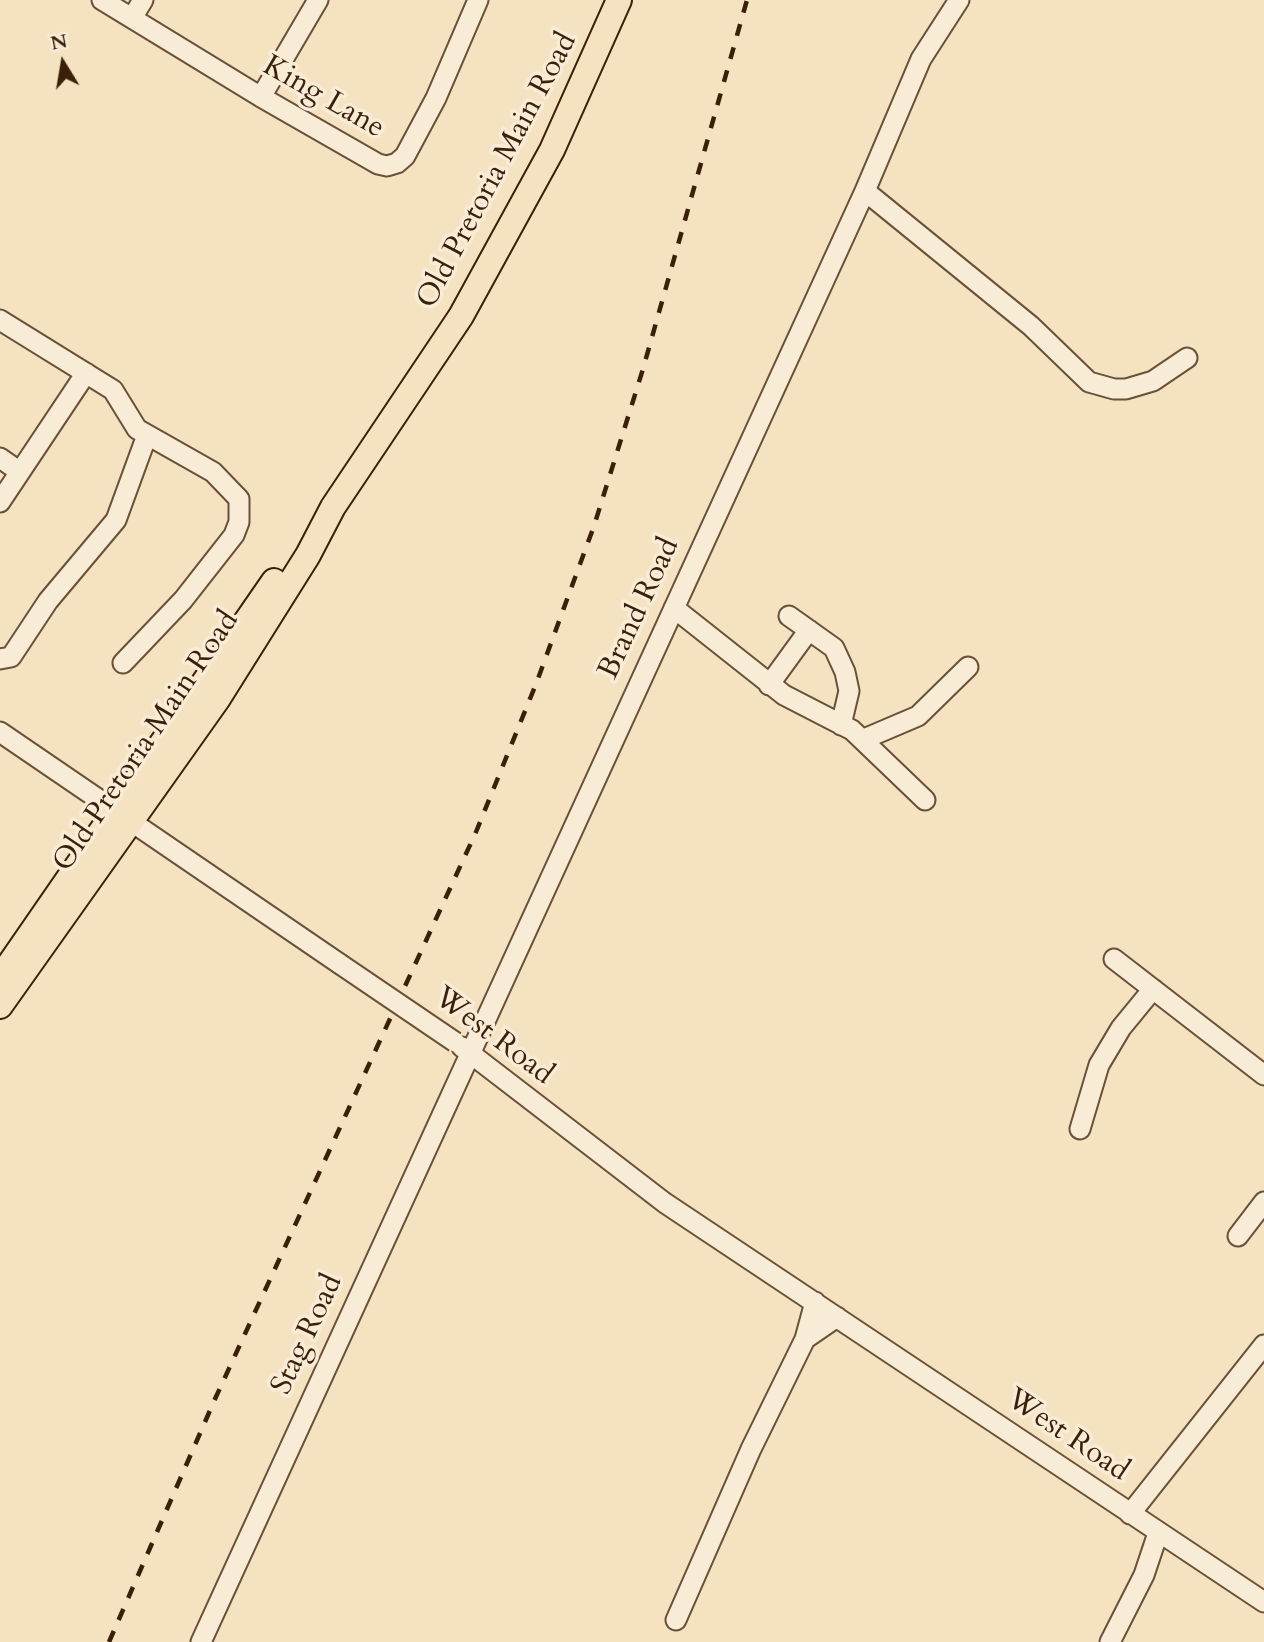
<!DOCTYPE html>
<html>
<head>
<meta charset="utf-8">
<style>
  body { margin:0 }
  #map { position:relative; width:1264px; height:1642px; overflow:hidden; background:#f5e2c1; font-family:Cardo,serif }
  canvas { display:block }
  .north { position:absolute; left:28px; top:28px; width:70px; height:70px; -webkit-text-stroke:5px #f8ecd7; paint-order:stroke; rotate:349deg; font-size:19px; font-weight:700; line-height:28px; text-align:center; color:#3a1f09 }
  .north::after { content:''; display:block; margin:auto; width:24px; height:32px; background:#3a1f09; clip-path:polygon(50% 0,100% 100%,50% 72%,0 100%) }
</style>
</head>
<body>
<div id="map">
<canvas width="1264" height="1642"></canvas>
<div class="north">N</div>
</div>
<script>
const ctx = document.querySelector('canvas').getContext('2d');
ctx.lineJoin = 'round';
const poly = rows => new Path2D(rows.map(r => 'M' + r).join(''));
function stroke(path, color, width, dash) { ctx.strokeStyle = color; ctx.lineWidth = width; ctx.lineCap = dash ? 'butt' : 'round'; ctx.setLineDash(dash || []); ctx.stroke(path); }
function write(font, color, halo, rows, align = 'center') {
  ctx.font = font + ' Cardo,serif'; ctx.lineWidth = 7; ctx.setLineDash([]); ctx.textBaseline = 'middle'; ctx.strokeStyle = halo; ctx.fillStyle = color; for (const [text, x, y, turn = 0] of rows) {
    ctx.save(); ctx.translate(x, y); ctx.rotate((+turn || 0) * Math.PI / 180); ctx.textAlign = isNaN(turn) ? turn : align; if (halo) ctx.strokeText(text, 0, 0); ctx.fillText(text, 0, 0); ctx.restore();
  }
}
const minor = poly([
  [102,0,261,97,378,164,387,166,397,163,405,156,436,98,478,0],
  [132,18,143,0],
  [261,97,318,0],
  [865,191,1031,326,1089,382,1114,389,1126,389,1153,381,1187,358],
  [0,320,113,390,137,429,213,472,239,499,239,522,234,535,183,600,123,663],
  [0,458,20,472],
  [0,502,86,373],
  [674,608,784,695,852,730,925,800],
  [789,616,834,648,845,672,849,691,841,725],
  [0,659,11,657,48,601,116,520,147,435],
  [769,685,809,630],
  [0,732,340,964],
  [864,739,918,716,968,667],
  [1114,959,1264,1075],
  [462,1047,665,1203,1264,1602],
  [1080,1129,1099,1065,1121,1028,1153,989],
  [1238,1236,1264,1202],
  [805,1339,837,1317],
  [1130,1514,1264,1345],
  [676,1620,751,1449,805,1339,815,1302],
  [201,1642,865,191,921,59,959,0],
  [1110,1642,1144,1575,1158,1533]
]);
const major = poly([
  [0,978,274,581],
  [0,1006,217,700,308,555,333,507,461,316,552,150,619,0]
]);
const rail = poly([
  [109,1642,215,1399,476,832,536,684,594,526,643,369,747,0]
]);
const minorBridge = poly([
  [340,964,455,1042]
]);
const streetNames = [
  ["King Lane",323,98,30],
  ["Old Pretoria Main Road",498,171,-62],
  ["Brand Road",640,609,-65],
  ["Old Pretoria Main Road",147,742,-56],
  ["West Road",493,1037,37],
  ["Stag Road",308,1335,-65],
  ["West Road",1067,1436,34]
];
stroke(minor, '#695037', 23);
stroke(major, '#3a1f09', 28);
stroke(minor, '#f8ecd7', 19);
stroke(major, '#f5e2c1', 24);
stroke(rail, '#3a1f09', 4.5, [12, 12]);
stroke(minorBridge, '#695037', 23, []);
stroke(minorBridge, '#f8ecd7', 19);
write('30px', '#3a1f09', '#f8ecd7', streetNames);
</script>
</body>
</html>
